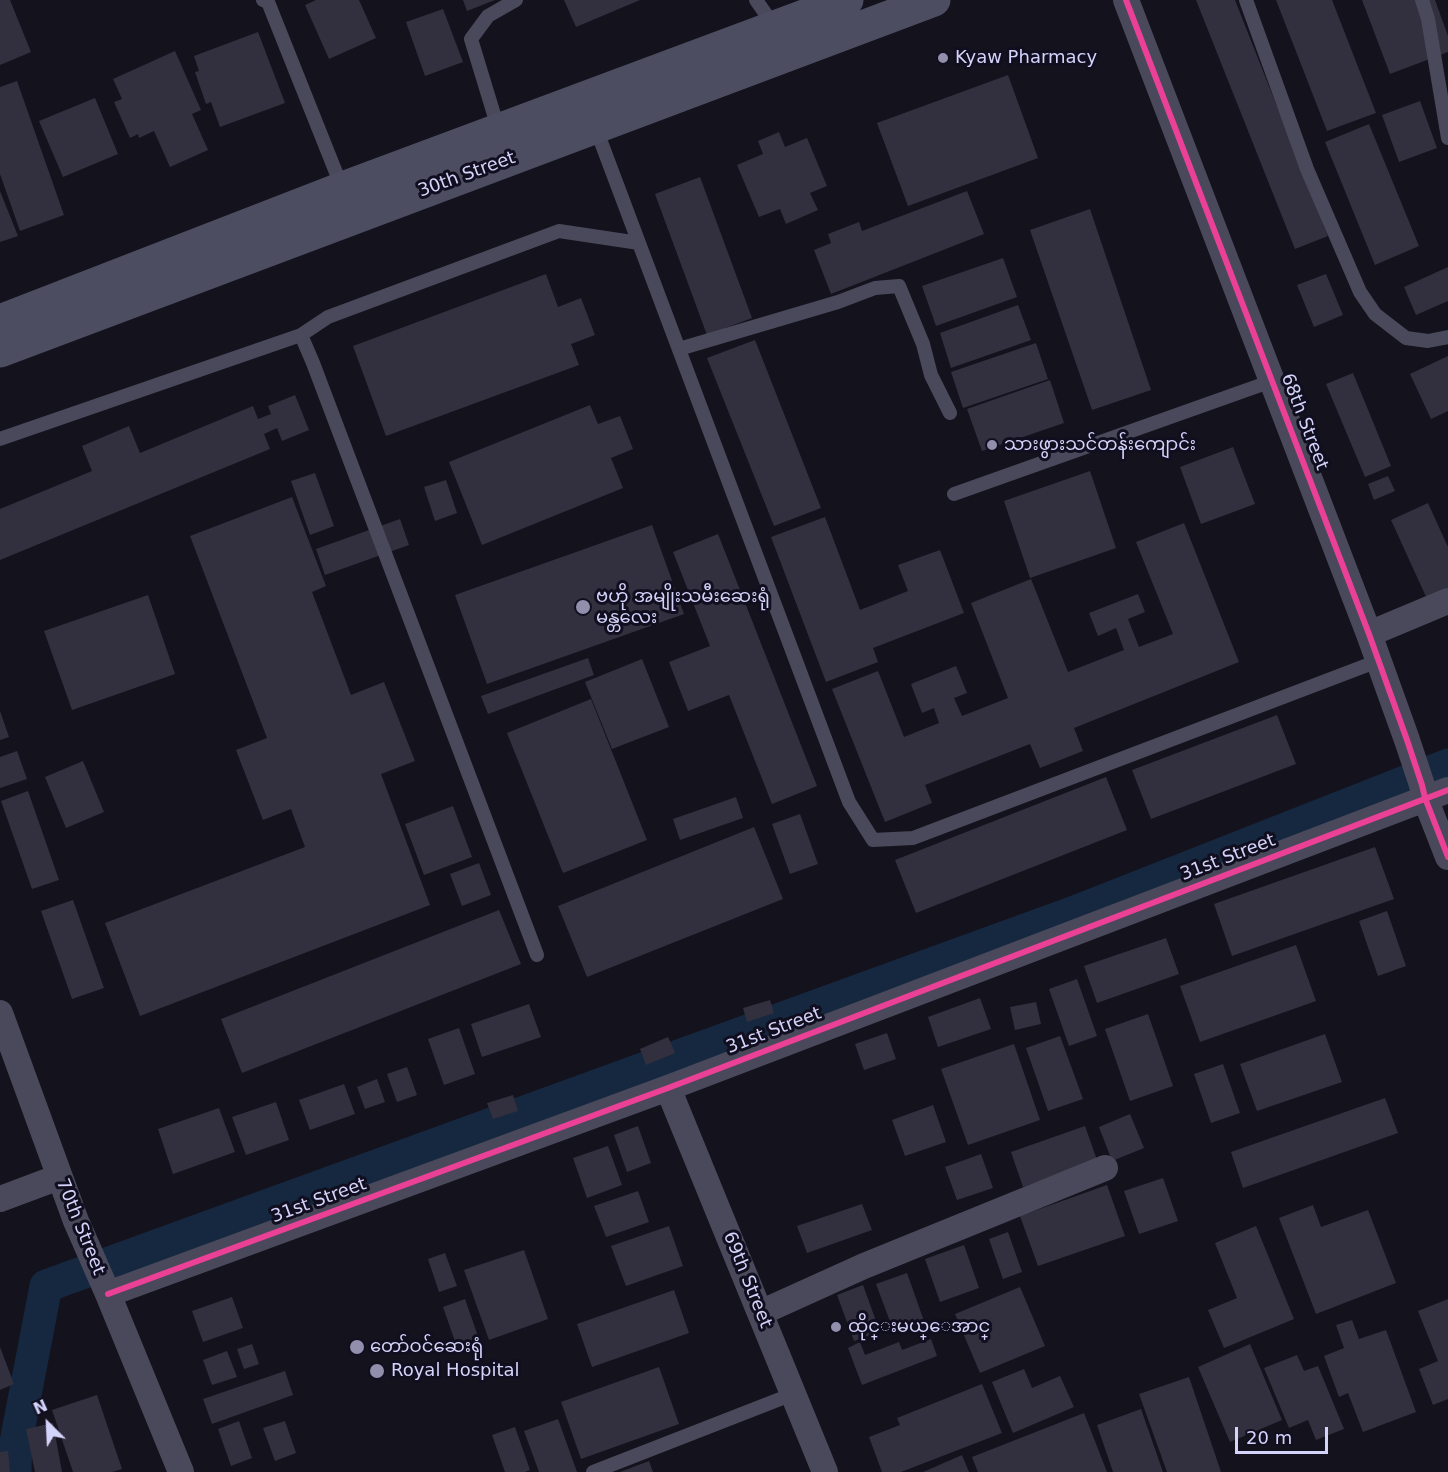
<!DOCTYPE html>
<html>
<head>
<meta charset="utf-8">
<style>
  body { margin:0 }
  #map { position:relative; width:1448px; height:1472px; overflow:hidden; background:#14121c; font-family:"DejaVu Sans",sans-serif }
  canvas { display:block }
  .north { position:absolute; left:18px; top:1394px; width:60px; height:60px; -webkit-text-stroke:4px #110f1f; paint-order:stroke; rotate:336deg; font-size:16px; font-weight:700; line-height:24px; text-align:center; color:#d4d3fa }
  .north::after { content:''; display:block; margin:auto; width:21px; height:27px; background:#d4d3fa; clip-path:polygon(50% 0,100% 100%,50% 72%,0 100%) }
  .scale { position:absolute; left:1235px; top:1427px; width:93px; height:27px; box-sizing:border-box; border:3px solid #d4d3fa; border-top:0; padding-left:8px; font-size:18px; line-height:21px; white-space:nowrap; color:#d4d3fa; -webkit-text-stroke:4px #110f1f; paint-order:stroke }
</style>
</head>
<body>
<div id="map">
<canvas width="1448" height="1472"></canvas>
<div class="north">N</div>
<div class="scale">20 m</div>
</div>
<script>
const ctx = document.querySelector('canvas').getContext('2d');
ctx.lineJoin = 'round';
const poly = rows => new Path2D(rows.map(r => 'M' + r).join(''));
function stroke(path, color, width, dash) { ctx.strokeStyle = color; ctx.lineWidth = width; ctx.lineCap = dash ? 'butt' : 'round'; ctx.setLineDash(dash || []); ctx.stroke(path); }
function fillPath(path, color) { ctx.fillStyle = color; ctx.fill(path, 'evenodd'); }
function write(font, color, halo, rows, align = 'center') {
  ctx.font = font + ' "DejaVu Sans","Noto Sans Myanmar",sans-serif'; ctx.lineWidth = 6; ctx.setLineDash([]); ctx.textBaseline = 'middle'; ctx.strokeStyle = halo; ctx.fillStyle = color; for (const [text, x, y, turn = 0] of rows) {
    ctx.save(); ctx.translate(x, y); ctx.rotate((+turn || 0) * Math.PI / 180); ctx.textAlign = isNaN(turn) ? turn : align; if (halo) ctx.strokeText(text, 0, 0); ctx.fillText(text, 0, 0); ctx.restore();
  }
}
const canal = poly([
  [15,1472,16,1442,46,1286,1072,913,1448,765]
]);
const building = poly([
  [0,0,10,0,31,52,0,65],
  [316,0,359,0,376,38,329,59,305,5],
  [463,0,495,0,467,11],
  [564,0,640,0,576,27],
  [1196,0,1235,0,1328,236,1295,249],
  [1276,0,1332,0,1376,113,1327,131],
  [1362,0,1435,0,1448,36,1448,52,1390,74],
  [443,9,463,62,425,76,406,22],
  [258,32,285,103,220,127,211,102,206,104,195,72,199,71,194,56],
  [175,51,201,110,192,114,208,150,170,167,154,131,139,138,138,134,130,138,114,102,122,99,113,79],
  [1008,75,1038,158,908,206,877,123],
  [17,81,64,215,20,231,0,174,0,87],
  [95,98,118,154,63,177,39,121],
  [1420,101,1437,148,1399,162,1382,115],
  [1369,124,1419,246,1375,265,1325,142],
  [779,132,785,147,807,138,827,186,810,193,818,210,786,224,780,209,759,217,737,165,763,154,758,141],
  [700,177,752,318,707,335,655,194],
  [0,191,18,236,0,242],
  [967,191,984,234,831,294,814,250,831,243,828,234,859,222,862,231],
  [1090,209,1151,390,1092,410,1030,230],
  [1003,258,1017,297,936,326,922,286],
  [1448,267,1448,301,1416,315,1404,287],
  [546,274,558,307,581,298,595,335,571,344,579,365,386,436,353,346],
  [1326,274,1343,315,1314,327,1297,285],
  [1018,305,1031,340,951,368,940,333],
  [755,340,821,508,774,526,707,358],
  [1036,343,1048,379,963,408,951,372],
  [1448,356,1448,411,1431,419,1410,374],
  [1353,373,1391,466,1365,477,1326,384],
  [1050,380,1064,423,982,451,967,409],
  [295,395,309,430,282,441,277,428,264,434,270,449,0,560,0,509,92,471,82,446,129,426,140,453,253,406,258,419,271,414,268,406],
  [590,405,598,424,620,416,633,449,611,458,623,488,482,545,449,462],
  [1233,447,1255,504,1201,524,1180,467],
  [1090,471,1116,548,1030,578,1004,501],
  [315,473,334,526,310,535,291,481],
  [1388,476,1395,491,1374,500,1368,484],
  [446,480,457,513,435,521,424,487],
  [292,497,326,586,312,592,351,695,384,682,415,761,381,774,430,905,140,1016,105,923,305,847,291,809,263,820,236,750,267,738,190,536],
  [1428,503,1448,547,1448,592,1428,601,1391,520],
  [825,517,860,610,908,591,898,565,940,550,964,613,873,648,878,662,826,682,771,537],
  [400,519,409,545,325,575,316,549],
  [1184,523,1239,662,1074,728,1083,751,1040,768,1030,744,925,785,932,803,885,822,832,689,878,671,904,737,939,723,934,708,922,713,911,684,956,666,967,693,954,698,962,716,1008,698,971,603,1031,579,1068,672,1124,650,1116,628,1098,636,1089,613,1138,594,1145,612,1128,619,1139,647,1173,634,1136,542],
  [652,525,684,614,487,684,455,595],
  [718,534,817,786,772,804,729,695,688,711,669,662,710,646,673,552],
  [148,595,175,674,72,710,44,631],
  [588,658,594,675,488,714,481,696],
  [642,659,669,727,612,749,585,682],
  [591,699,647,840,563,873,507,733],
  [0,711,9,737,0,740],
  [1277,715,1296,764,1151,819,1132,770],
  [17,751,27,779,0,788,0,757],
  [83,761,104,812,66,828,45,777],
  [1106,777,1127,830,916,913,895,860],
  [28,791,59,880,32,889,1,801],
  [736,797,743,818,680,840,673,819],
  [453,806,472,857,424,875,405,824],
  [800,814,818,864,790,874,772,824],
  [754,827,783,899,587,977,558,906],
  [1375,847,1394,899,1232,956,1214,904],
  [479,863,491,895,462,906,450,874],
  [73,900,104,988,72,999,41,911],
  [499,910,521,964,242,1073,221,1019],
  [1387,911,1406,966,1378,976,1359,921],
  [1166,938,1179,974,1097,1003,1084,966],
  [1296,945,1316,1001,1200,1042,1180,986],
  [1077,979,1097,1036,1069,1046,1049,989],
  [980,998,991,1029,938,1047,928,1017],
  [770,1000,774,1013,747,1022,743,1008],
  [1036,1002,1041,1024,1015,1030,1010,1007],
  [529,1004,541,1037,482,1057,471,1024],
  [1148,1014,1173,1086,1130,1101,1105,1029],
  [459,1028,475,1074,444,1085,428,1039],
  [887,1033,896,1059,864,1070,855,1044],
  [1325,1034,1342,1082,1257,1111,1240,1064],
  [1060,1036,1083,1099,1048,1111,1026,1048],
  [668,1037,675,1053,646,1065,640,1049],
  [1014,1044,1040,1120,968,1145,941,1069],
  [1223,1064,1240,1113,1211,1123,1194,1074],
  [407,1067,417,1095,397,1102,387,1074],
  [377,1079,385,1102,365,1109,357,1087],
  [344,1084,355,1114,310,1130,299,1100],
  [513,1095,518,1111,493,1119,487,1103],
  [1385,1098,1398,1133,1243,1188,1231,1152],
  [276,1102,289,1140,246,1155,232,1117],
  [933,1105,946,1142,905,1156,892,1120],
  [219,1108,235,1152,173,1174,158,1129],
  [1130,1114,1144,1148,1112,1161,1099,1127],
  [638,1126,651,1163,627,1172,614,1135],
  [1085,1126,1097,1160,1023,1187,1011,1152],
  [608,1146,622,1185,587,1198,573,1158],
  [981,1154,993,1188,957,1200,945,1167],
  [1163,1178,1178,1221,1139,1234,1124,1191],
  [1107,1185,1125,1236,1038,1266,1020,1216],
  [638,1191,649,1222,606,1237,594,1206],
  [862,1204,872,1230,807,1253,797,1226],
  [1313,1205,1321,1227,1368,1210,1396,1283,1316,1314,1279,1218],
  [669,1226,683,1266,626,1286,611,1246],
  [1256,1226,1294,1319,1224,1348,1208,1310,1237,1298,1215,1243],
  [1008,1232,1022,1272,1003,1279,989,1239],
  [964,1245,979,1288,940,1302,925,1259],
  [524,1250,548,1319,489,1340,464,1270],
  [445,1253,457,1286,439,1292,428,1259],
  [907,1273,924,1321,894,1332,876,1284],
  [863,1285,880,1332,854,1341,837,1295],
  [1020,1287,1045,1346,980,1373,955,1314],
  [674,1290,689,1333,592,1367,577,1324],
  [232,1297,243,1328,203,1342,192,1311],
  [465,1299,480,1342,458,1350,443,1307],
  [1448,1299,1448,1399,1433,1405,1419,1369,1438,1361,1418,1311],
  [1352,1320,1359,1339,1386,1330,1416,1412,1363,1432,1348,1393,1339,1397,1324,1356,1344,1348,1336,1325],
  [931,1339,937,1356,862,1385,848,1348,860,1342,865,1355,899,1342,902,1350],
  [252,1344,259,1364,244,1369,237,1349],
  [1250,1344,1282,1420,1230,1442,1198,1367],
  [0,1347,14,1384,0,1390],
  [227,1351,237,1377,212,1385,203,1360],
  [1297,1355,1304,1371,1318,1366,1344,1429,1316,1440,1308,1420,1289,1428,1264,1368],
  [659,1367,679,1424,581,1459,561,1402],
  [1024,1369,1032,1388,1060,1376,1074,1407,1013,1433,992,1382],
  [285,1371,293,1395,212,1424,203,1399],
  [1189,1377,1221,1472,1167,1472,1139,1394],
  [982,1384,1002,1433,901,1472,882,1472,869,1437,900,1425,897,1418],
  [97,1395,122,1469,112,1472,73,1472,52,1410],
  [1141,1409,1163,1472,1113,1472,1097,1425],
  [1084,1413,1107,1472,978,1472,972,1457],
  [558,1419,577,1472,539,1472,524,1431],
  [239,1421,252,1458,231,1466,218,1429],
  [285,1421,296,1453,275,1461,263,1428],
  [53,1423,62,1472,35,1472,26,1429],
  [515,1427,530,1470,525,1472,505,1472,492,1435],
  [8,1451,10,1472,0,1472,0,1452],
  [962,1455,969,1472,923,1472],
  [649,1461,653,1472,620,1472]
]);
const service = poly([
  [263,0,268,2,343,190],
  [756,0,774,26],
  [1246,0,1307,169,1360,292,1375,314,1406,338,1428,341,1448,337],
  [1422,0,1428,19,1448,138],
  [595,126,849,802,873,840,913,838,1378,661],
  [499,131,471,39,488,16,516,0],
  [679,349,838,302,875,288,899,286,923,344,931,375,950,413],
  [0,439,301,335],
  [954,494,1272,381],
  [537,955,313,363,301,335,328,317,559,231,639,243],
  [593,1472,793,1394]
]);
const minor = poly([
  [1126,0,1369,634,1407,740,1422,785,1425,798,1448,857],
  [1369,634,1448,601],
  [0,1013,76,1221,108,1294,181,1472],
  [668,1088,825,1472],
  [0,1199,59,1177],
  [108,1294,668,1088,1448,790],
  [760,1313,864,1266,1105,1168]
]);
const secondary = poly([
  [0,321,343,188,847,0],
  [0,351,934,0]
]);
const cycleway = poly([
  [1126,0,1369,634,1407,740,1422,785,1425,798,1448,857],
  [108,1294,668,1088,1448,790]
]);
const markers = [
  [943,58,6,"#918fac"],
  [992,445,6,"#918fac"],
  [583,607,8,"#918fac"],
  [836,1327,6,"#918fac"],
  [357,1347,8,"#918fac"],
  [377,1371,8,"#918fac"]
];
const poiNames = [
  ["Kyaw Pharmacy",955,58],
  ["သားဖွားသင်တန်းကျောင်း",1004,445],
  ["ဗဟို အမျိုးသမီးဆေးရုံ",596,597],
  ["မန္တလေး",596,618],
  ["ထိုင္းမယ္ေအာင္",848,1327],
  ["တော်ဝင်ဆေးရုံ",370,1347],
  ["Royal Hospital",391,1371]
];
const streetNames = [
  ["30th Street",467,175,-20],
  ["68th Street",1304,422,69],
  ["31st Street",1228,858,-21],
  ["31st Street",774,1031,-21],
  ["31st Street",319,1201,-20],
  ["70th Street",80,1227,68],
  ["69th Street",747,1280,68]
];
stroke(canal, '#15283f', 33);
fillPath(building, '#32303e');
stroke(service, '#49495b', 14);
stroke(minor, '#49495b', 26);
stroke(secondary, '#4c4d61', 33);
stroke(cycleway, '#ea4096', 6);
for (const [x, y, r, color] of markers) { const dot = new Path2D(); dot.arc(x, y, r, 0, 2 * Math.PI); ctx.fillStyle = color; ctx.fill(dot); stroke(dot, '#110f1f', 2); }
write('18px', '#d4d3fa', '#110f1f', poiNames, 'left');
write('18px', '#d4d3fa', '#110f1f', streetNames);
</script>
</body>
</html>
